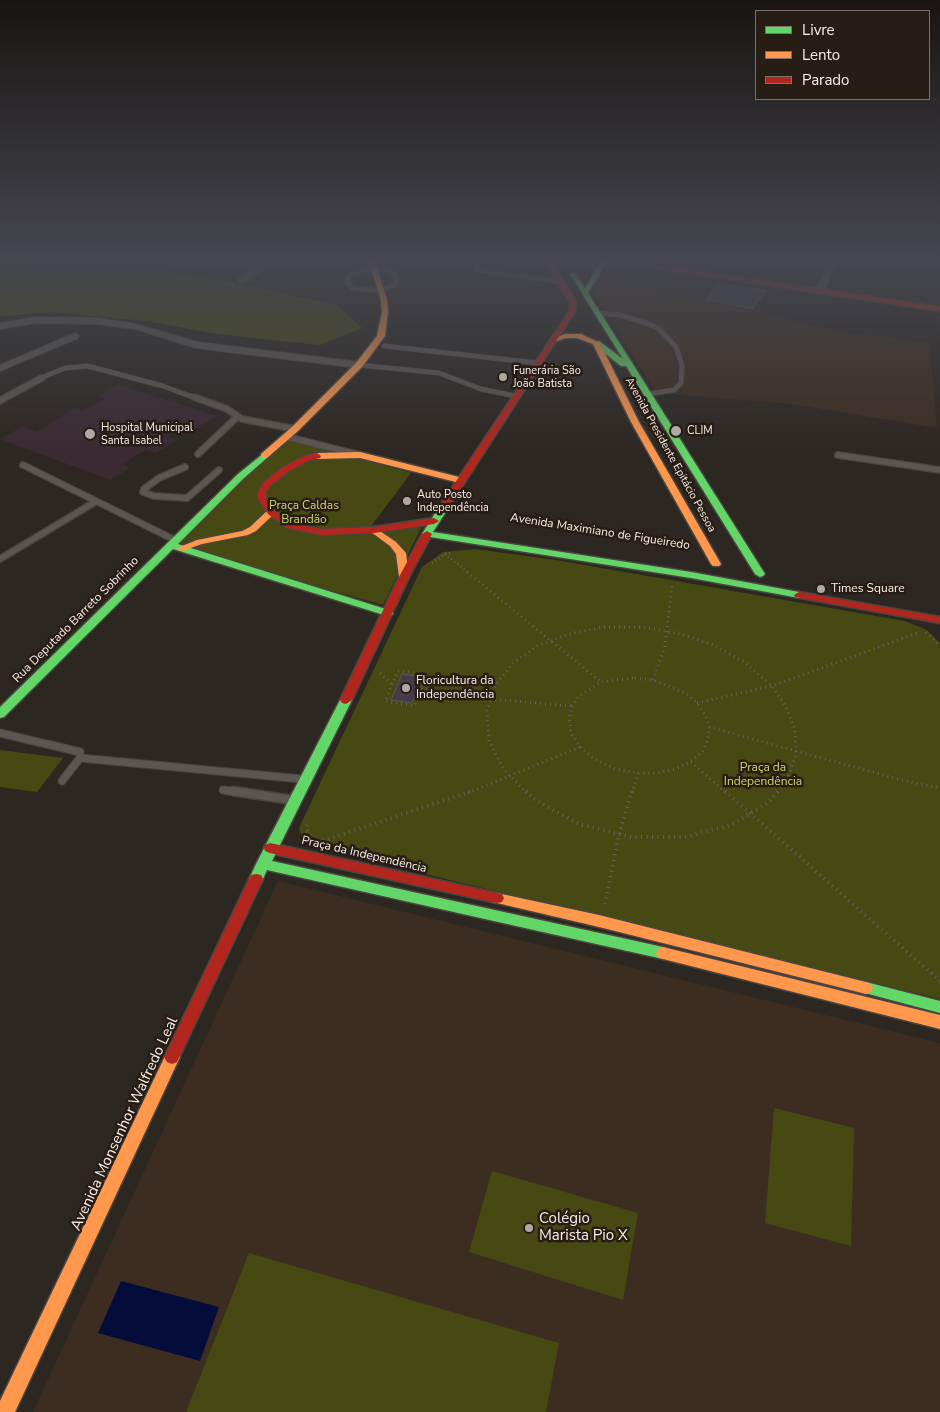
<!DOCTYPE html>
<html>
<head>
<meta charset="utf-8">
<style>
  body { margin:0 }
  #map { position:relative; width:940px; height:1412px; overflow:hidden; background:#2d2722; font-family:"Nunito Sans",sans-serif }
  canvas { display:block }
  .legend { position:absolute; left:755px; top:10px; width:175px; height:90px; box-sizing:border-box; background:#281d14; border:1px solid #7b7169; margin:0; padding:6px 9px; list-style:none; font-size:15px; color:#f7efe8 }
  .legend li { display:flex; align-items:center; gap:10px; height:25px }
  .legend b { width:25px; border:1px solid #7b7169 }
</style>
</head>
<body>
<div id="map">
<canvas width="940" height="1412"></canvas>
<ul class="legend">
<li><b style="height:6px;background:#63d668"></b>Livre</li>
<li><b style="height:6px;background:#ff974d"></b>Lento</li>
<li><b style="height:6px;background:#b3261e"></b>Parado</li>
</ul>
</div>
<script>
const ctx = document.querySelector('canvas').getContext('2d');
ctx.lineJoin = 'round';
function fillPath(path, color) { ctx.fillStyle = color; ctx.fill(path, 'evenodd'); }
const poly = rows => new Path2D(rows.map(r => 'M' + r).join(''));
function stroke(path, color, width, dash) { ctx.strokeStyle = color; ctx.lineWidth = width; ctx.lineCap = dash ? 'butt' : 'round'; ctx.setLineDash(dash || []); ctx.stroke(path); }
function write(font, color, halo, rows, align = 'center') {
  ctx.font = font + ' "Nunito Sans",sans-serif'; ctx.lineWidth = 5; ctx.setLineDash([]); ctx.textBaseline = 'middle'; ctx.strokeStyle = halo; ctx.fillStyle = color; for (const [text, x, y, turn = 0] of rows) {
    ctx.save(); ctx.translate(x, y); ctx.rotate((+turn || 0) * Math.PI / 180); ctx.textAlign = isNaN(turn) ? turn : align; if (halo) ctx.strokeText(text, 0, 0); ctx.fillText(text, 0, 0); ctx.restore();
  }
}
const built = poly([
  [603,280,688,296,841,332,929,342,937,428,792,404,656,393,593,294,595,287],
  [278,881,940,1043,940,1412,33,1412]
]);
const medical = poly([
  [176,258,268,258,250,270],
  [119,385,217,416,195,429,185,426,168,437,177,440,156,453,145,450,122,464,130,468,110,480,0,439,22,427,37,432,75,408,83,410,105,399,99,396]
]);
const green = poly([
  [0,258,31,258,46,267,136,266,245,285,337,305,362,328,320,345,217,334,146,321,50,312,0,316],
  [286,438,411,473,372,525,421,528,383,605,171,545],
  [475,549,556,560,905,621,927,630,940,643,940,999,318,848,303,841,299,828,422,567,443,552],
  [0,750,63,758,37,792,0,787],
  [774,1108,854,1128,851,1246,765,1223],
  [492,1171,638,1213,623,1300,469,1252],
  [249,1253,559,1343,546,1412,186,1412]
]);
const water = poly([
  [121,1281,219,1307,200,1361,98,1333]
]);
const building = poly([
  [718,283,741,287,766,290,753,309,707,300,718,283],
  [402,674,422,677,412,703,391,700,402,674]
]);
const pathFar2 = poly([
  [445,554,469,573],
  [432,563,445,554,450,553]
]);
const pathFar1 = poly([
  [467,572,601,682],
  [926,632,940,646],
  [398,671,427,675,414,706,385,701,398,671],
  [380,673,392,684],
  [635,678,653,680,685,693,697,703,705,715,709,727,708,740,702,752,690,762,675,769,657,773,638,773,615,769,595,759,580,747,571,733,569,719,572,706,579,696,601,682,635,678],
  [653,680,665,646,672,586],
  [421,689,478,698,572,706],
  [697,703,772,686,920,632],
  [709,727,905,781,940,788],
  [691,762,726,793],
  [468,793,580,747],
  [527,793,504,770,489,741,487,711,496,684,514,662,539,645,569,634,604,627,642,627,680,634,714,645,744,662,772,686,785,705,795,729,796,755,787,780,776,793],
  [632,793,638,773]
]);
const path = poly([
  [526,791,535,800,579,824,631,837,684,837,731,825,768,803,778,791],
  [725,791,940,981],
  [307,825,306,828,312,839],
  [323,841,472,791],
  [605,904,619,834,632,791]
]);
const laneFar3 = poly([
  [480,258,476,263,476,268,482,271,561,282],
  [374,267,390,271,395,275,397,280,395,285,381,290,366,290,353,288,346,282,351,274,374,267],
  [598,313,620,315,649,324,659,329,676,347,682,365,681,383,674,390,648,394],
  [384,346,538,363],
  [359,365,439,373,481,389,515,396],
  [41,378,65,368,88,366,163,386,198,399]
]);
const laneFar2 = poly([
  [194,397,227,409,242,419,295,429],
  [198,454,237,417],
  [838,455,940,470],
  [23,465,175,540],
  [185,467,159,478,144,489,143,492,154,496,187,498,219,470],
  [0,559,95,502]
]);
const laneFar1 = poly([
  [0,733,80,752,80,758,62,781],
  [80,758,302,779],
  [223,790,242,793]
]);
const lane = poly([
  [233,791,292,800]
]);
const street = poly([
  [271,258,281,258,245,282,239,282,239,278,271,258],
  [829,258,837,258,824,292,817,294,816,292,829,258],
  [36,317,97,318,136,324,197,342,359,362,364,365,359,368,196,348,135,329,97,324,36,323,0,329,0,323,36,317],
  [75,333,79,336,78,338,0,371,0,365,75,333],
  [41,375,44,376,44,380,0,404,0,397,41,375],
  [288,434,364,453,365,455,360,458,284,439,284,435,288,434]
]);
const fast = poly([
  [603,258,609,258,588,293,765,574,763,576,760,577,755,574,626,366,621,366,592,343,599,341,623,359,570,274,575,273,585,288,603,258],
  [264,453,268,456,267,458,244,478,178,544,392,611,393,613,392,615,384,615,173,549,4,717,0,718,0,707,238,474,264,453],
  [442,507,447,510,433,532,691,572,799,592,804,595,799,598,691,578,424,536,422,534,437,510,442,507],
  [346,696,352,700,272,861,663,947,668,949,670,953,668,957,663,959,267,870,261,883,256,884,251,883,249,879,256,864,340,700,346,696],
  [866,982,940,1001,940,1013,861,992,859,988,861,984,866,982]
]);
const slow = poly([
  [368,258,374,258,387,300,388,312,385,336,362,367,298,431,267,458,261,458,261,454,292,427,356,363,377,336,382,312,381,300,368,258],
  [565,334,581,334,600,343,639,422,721,564,719,566,713,566,711,564,631,422,593,344,577,338,566,338,554,342,550,340,565,334],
  [360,452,463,478,464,480,460,483,360,458,317,459,313,456,317,453,360,452],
  [271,509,276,512,274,514,256,531,248,535,202,544,182,551,177,548,197,540,242,531,250,527,268,510,271,509],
  [374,527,396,542,406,553,409,577,407,579,404,580,399,577,396,554,390,546,371,532,369,530,374,527],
  [497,893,599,915,866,982,871,984,873,988,871,992,866,994,599,927,497,903,492,902,490,898,492,894,497,893],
  [663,947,940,1015,940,1029,663,959,658,957,656,953,658,949,663,947],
  [172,1050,177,1052,180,1057,15,1412,0,1412,0,1401,167,1052,172,1050]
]);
const jam = poly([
  [543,258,549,258,576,302,576,310,447,510,442,513,439,512,437,510,570,310,570,302,543,258],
  [589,258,607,258,940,307,940,311,589,258],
  [317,453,321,456,320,458,310,460,289,471,270,486,266,492,266,499,274,510,293,524,321,529,374,527,434,518,439,521,434,524,374,533,321,535,287,528,268,514,258,499,258,492,264,482,283,467,304,456,317,453],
  [427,531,432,534,409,577,352,700,346,704,342,703,340,700,399,577,422,534,427,531],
  [799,592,940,617,940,623,795,597,794,595,799,592],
  [270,843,497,893,502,894,504,898,502,902,497,903,270,853,265,851,264,848,265,845,270,843],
  [256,874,261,875,263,879,177,1062,172,1064,167,1062,164,1057,167,1052,249,879,251,875,256,874]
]);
const markers = [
  [503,377,5,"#b0a9a3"],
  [676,431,6,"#b0a9a3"],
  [90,434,6,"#b0a9a3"],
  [407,501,5,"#b0a9a3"],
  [821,589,5,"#b0a9a3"],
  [406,688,5,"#b0a9a3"],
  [529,1228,5,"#b0a9a3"]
];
const farPoinames = [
  ["Funerária São",513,371],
  ["João Batista",513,384],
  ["Hospital Municipal",101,428],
  ["Santa Isabel",101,441],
  ["CLIM",687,431],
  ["Auto Posto",417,495],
  ["Independência",417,508]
];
const farStreetnames = [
  ["Avenida Presidente Epitácio Pessoa",670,455,61]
];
const parkNames = [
  ["Praça Caldas",304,506],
  ["Brandão",304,520],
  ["Praça da",763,768],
  ["Independência",763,782]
];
const streetNames = [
  ["Avenida Maximiano de Figueiredo",600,532,9],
  ["Rua Deputado Barreto Sobrinho",76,620,-45],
  ["Praça da Independência",364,855,13]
];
const poiNames = [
  ["Times Square",831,589],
  ["Floricultura da",416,681],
  ["Independência",416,695]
];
const nearStreetnames = [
  ["Avenida Monsenhor Walfredo Leal",125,1124,-65]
];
const nearPoinames = [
  ["Colégio",539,1219],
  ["Marista Pio X",539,1236]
];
fillPath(built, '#3d2d20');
fillPath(medical, '#3a2a32');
fillPath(green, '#464912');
fillPath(water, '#040c3b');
fillPath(building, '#443d46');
stroke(building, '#5b5758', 1);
stroke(laneFar3, '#4a4540', 5.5);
stroke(laneFar2, '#4a4540', 8);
stroke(laneFar1, '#4a4540', 9);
stroke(lane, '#4a4540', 11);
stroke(street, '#4a4540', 2);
stroke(fast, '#4a4540', 3);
stroke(slow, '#4a4540', 3);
stroke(jam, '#4a4540', 3);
stroke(pathFar2, '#66625e', 2.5, [1, 3]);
stroke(pathFar1, '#66625e', 3, [1, 4]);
stroke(path, '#66625e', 4, [1, 4.5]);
stroke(laneFar3, '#5b5652', 4.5);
stroke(laneFar2, '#5b5652', 5.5);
stroke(laneFar1, '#5b5652', 7);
stroke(lane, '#5b5652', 8);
fillPath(street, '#5b5652');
fillPath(fast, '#63d668');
fillPath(slow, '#ff974d');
fillPath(jam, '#b3261e');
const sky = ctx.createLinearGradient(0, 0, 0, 456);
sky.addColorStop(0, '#191513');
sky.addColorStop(0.57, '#46474f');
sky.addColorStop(1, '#46474f00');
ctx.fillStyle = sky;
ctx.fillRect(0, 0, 940, 456);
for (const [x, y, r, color] of markers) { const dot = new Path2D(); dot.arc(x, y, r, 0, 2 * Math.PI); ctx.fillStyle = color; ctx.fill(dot); stroke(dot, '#281d14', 2); }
write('11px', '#f7efe8', '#281d14', farPoinames, 'left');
write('11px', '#f7efe8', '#281d14', farStreetnames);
write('12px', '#cdd76e', '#281d14', parkNames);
write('12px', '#f7efe8', '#281d14', streetNames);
write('12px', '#f7efe8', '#281d14', poiNames, 'left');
write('15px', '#f7efe8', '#281d14', nearStreetnames);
write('15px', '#f7efe8', '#281d14', nearPoinames, 'left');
</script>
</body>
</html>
